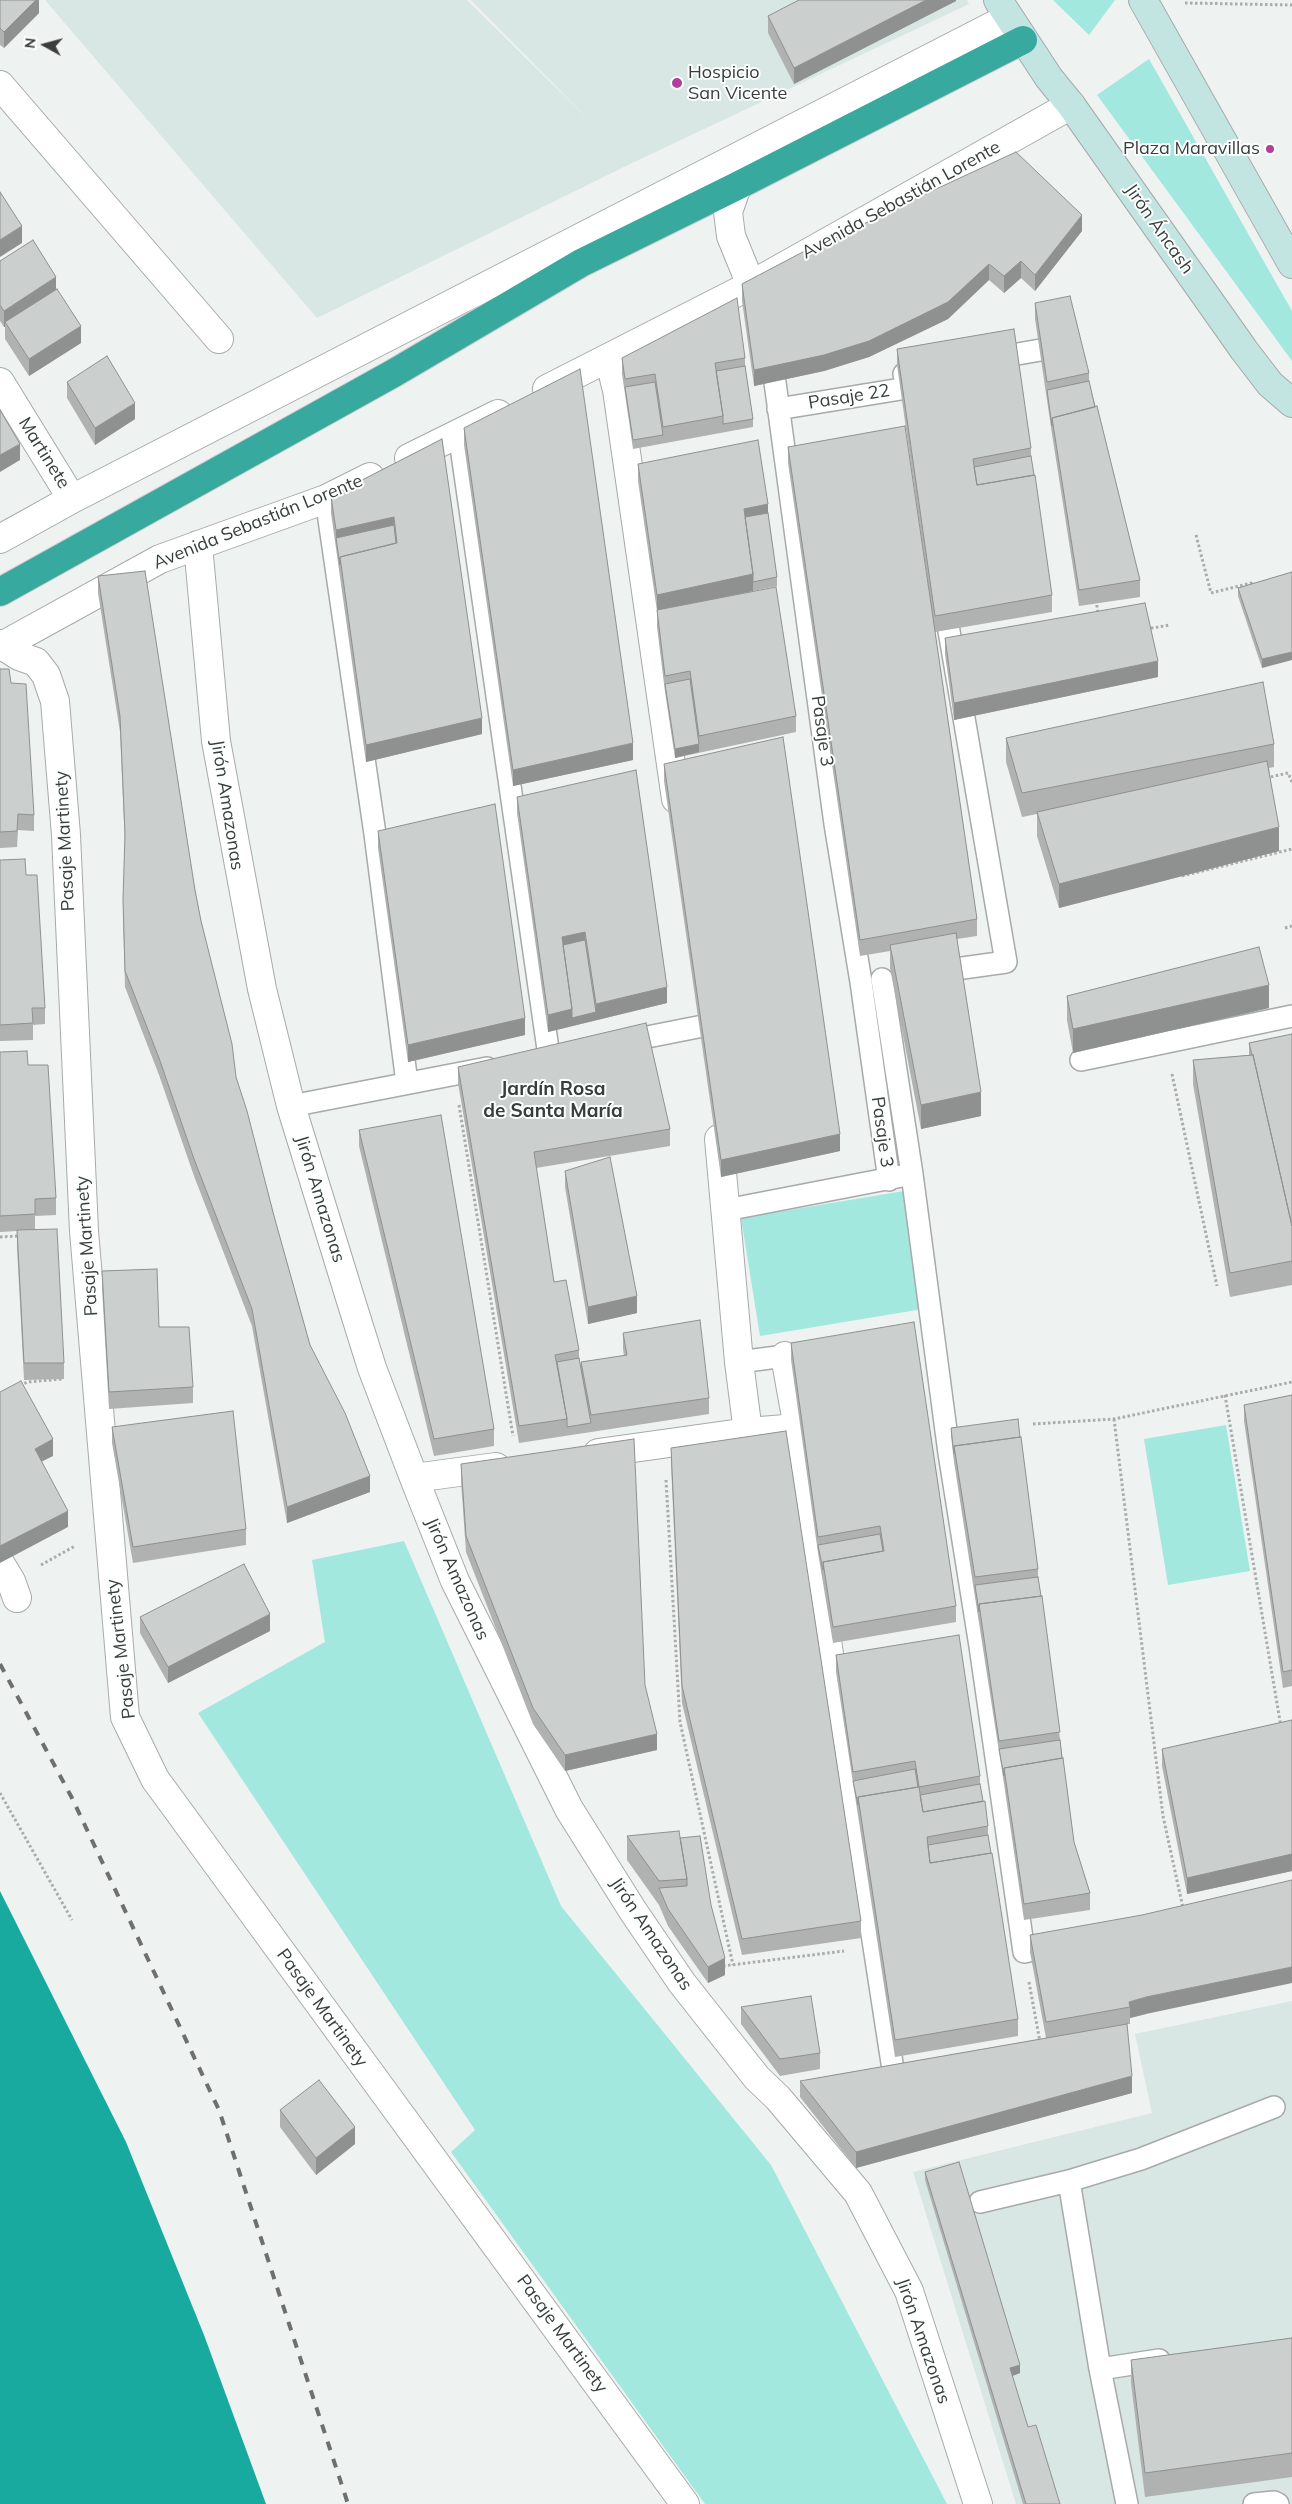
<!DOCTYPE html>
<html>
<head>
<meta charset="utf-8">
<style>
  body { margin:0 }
  #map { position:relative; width:1292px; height:2504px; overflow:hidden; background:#eef2f1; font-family:Mulish,sans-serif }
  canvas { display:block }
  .north { position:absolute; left:20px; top:20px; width:50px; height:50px; -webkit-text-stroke:4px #fbfffe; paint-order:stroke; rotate:277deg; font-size:14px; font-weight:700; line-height:20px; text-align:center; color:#3b3c3c }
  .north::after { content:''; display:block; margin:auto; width:18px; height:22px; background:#3b3c3c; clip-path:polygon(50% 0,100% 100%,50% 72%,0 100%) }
</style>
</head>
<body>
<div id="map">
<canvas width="1292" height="2504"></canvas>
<div class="north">N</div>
</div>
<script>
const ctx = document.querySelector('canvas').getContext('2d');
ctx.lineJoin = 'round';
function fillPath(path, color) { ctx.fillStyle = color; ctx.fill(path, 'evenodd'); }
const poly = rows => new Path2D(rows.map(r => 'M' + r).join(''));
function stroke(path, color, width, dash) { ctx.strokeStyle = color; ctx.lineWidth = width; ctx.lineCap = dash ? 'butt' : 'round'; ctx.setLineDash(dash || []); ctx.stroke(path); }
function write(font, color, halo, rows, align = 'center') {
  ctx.font = font + ' Mulish,sans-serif'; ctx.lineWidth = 4; ctx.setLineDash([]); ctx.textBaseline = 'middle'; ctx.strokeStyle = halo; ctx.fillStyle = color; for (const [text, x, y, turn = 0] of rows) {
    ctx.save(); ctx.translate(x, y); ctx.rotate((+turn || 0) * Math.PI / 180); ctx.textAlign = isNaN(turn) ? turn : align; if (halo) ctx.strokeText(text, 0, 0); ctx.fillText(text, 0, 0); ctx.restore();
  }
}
const built = poly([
  [45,0,467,0,594,125,471,0,967,0,969,4,632,163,317,318],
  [1292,2001,1292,2504,1016,2504,913,2172,1152,2113,1135,2034]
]);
const green = poly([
  [1053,0,1115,0,1089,35],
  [1149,59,1292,311,1292,361,1097,95],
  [910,1190,929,1308,760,1336,741,1218],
  [1226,1425,1250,1571,1168,1585,1144,1439],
  [404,1541,561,1906,771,2165,947,2504,705,2504,451,2152,475,2130,198,1713,325,1642,312,1560]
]);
const water = poly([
  [0,1891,126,2142,204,2335,266,2504,0,2504]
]);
const path = poly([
  [1185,3,1292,5],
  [1196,535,1211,593,1251,583,1254,585],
  [1096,600,1098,613],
  [1146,629,1170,625],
  [1266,778,1288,773,1292,782],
  [1182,876,1292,849],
  [1285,928,1292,926],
  [1172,1074,1217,1286],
  [459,1105,513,1436],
  [0,1237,19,1236],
  [20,1386,27,1382,63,1379],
  [1225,1395,1281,1727],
  [1114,1419,1163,1816,1183,1908],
  [1033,1424,1114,1419,1292,1382],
  [666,1480,680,1722,733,1965],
  [41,1565,75,1546],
  [0,1793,72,1920],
  [723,1966,844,1951],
  [1029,1982,1040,2042]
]);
const lane = poly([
  [771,353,835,824,861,982,889,1180],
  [989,359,1052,348],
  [778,409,907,388,904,374,912,373],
  [459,433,549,1056],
  [326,499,375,834,407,1083],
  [934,972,1006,962,944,602],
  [882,979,912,1174,949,1453,980,1646,1024,1952,1059,1944],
  [622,1042,708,1025],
  [1081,1060,1292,1016],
  [291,1106,487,1068],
  [726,1210,902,1176],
  [739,1362,800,1354],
  [831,1669,894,2076],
  [1069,2181,1100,2369,1127,2504],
  [980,2202,1069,2181,1141,2159,1274,2107],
  [1100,2369,1159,2360],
  [1254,2504,1274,2502,1278,2504]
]);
const street = poly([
  [0,85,219,339],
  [743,169,728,212,731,236,751,285],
  [609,358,617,390,676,799],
  [0,382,72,499],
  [547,389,751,285,1071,105],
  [409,458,498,414],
  [0,539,72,499,1008,18],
  [198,545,216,741,262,989,291,1106,351,1301,372,1368,414,1478,455,1581,569,1809,633,1911,682,1983,757,2078,778,2098,858,2193,909,2291,978,2504],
  [0,644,19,656,36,662,46,675,55,701,66,835,84,1231,125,1717,155,1779,685,2504],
  [0,647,160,559,326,499,370,477],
  [719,1139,739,1362,748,1432],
  [785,1356,798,1428,831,1669],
  [598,1453,748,1432,798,1428],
  [414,1478,496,1467],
  [0,1563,11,1581,17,1598]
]);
const secondary = poly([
  [998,0,1049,78,1071,105,1244,350,1270,384,1292,403],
  [1143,0,1292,264]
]);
const highway = poly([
  [0,592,394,373,581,263,737,186,1023,40]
]);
const rail = poly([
  [0,1664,72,1798,219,2110,348,2504]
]);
const wall = poly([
  [0,0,39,0,39,13,4,48,0,45],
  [956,0,956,1,794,84,768,33,768,16],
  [1082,231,1035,291,1021,278,1004,293,989,280,948,319,869,357,824,371,754,386,742,301,742,284,823,244],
  [0,261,56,290,81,343,29,376,5,339,5,327,4,327,0,321],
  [1035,303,1089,373,1089,381,1140,580,1140,597,1079,606,1052,434,1035,319],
  [897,349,1031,448,1031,456,1052,595,1052,612,935,632,977,919,977,936,957,939,981,1116,921,1129,890,968,890,951,860,956,788,463,788,447,934,626,897,365],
  [622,358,745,358,745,366,753,419,753,427,633,449,622,374],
  [67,382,135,419,95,445,67,398],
  [464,428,633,760,513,786,464,445],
  [442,439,482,734,366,762,331,513,331,496],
  [638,464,768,513,777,577,777,586,698,602,796,716,796,732,675,758,665,692,657,627,657,611,638,481],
  [1292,572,1262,668,1238,596,1238,588],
  [98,576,195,890,201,921,236,1077,274,1216,310,1345,370,1492,287,1523,252,1326,194,1176,159,1075,125,987,123,916,125,844,120,732,98,593],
  [945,638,1158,677,954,720,945,654],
  [0,669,11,683,34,815,34,831,18,830,17,847,0,848],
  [1006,738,1274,744,1274,767,1269,768,1279,851,1059,908,1037,836,1037,814,1022,817,1006,762],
  [664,764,840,1151,721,1177,664,781],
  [517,797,667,1003,548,1032,517,813],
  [378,831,525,1035,408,1062,378,848],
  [0,860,26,875,45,1008,45,1024,33,1025,33,1040,0,1041],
  [1067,996,1269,1008,1073,1053,1067,1020],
  [1292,1034,1292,1285,1230,1297,1193,1084,1193,1060,1249,1055,1249,1043],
  [0,1052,28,1065,56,1198,56,1215,35,1216,35,1230,64,1363,64,1379,24,1380,17,1247,17,1231,0,1232],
  [458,1067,670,1129,670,1146,536,1168,554,1282,579,1350,579,1358,581,1368,581,1362,624,1356,623,1349,623,1333,709,1398,709,1414,519,1443,458,1083],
  [359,1130,494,1429,494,1446,434,1456,359,1146],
  [565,1171,637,1313,588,1324,565,1187],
  [102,1271,159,1327,193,1387,193,1403,109,1409,102,1288],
  [791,1343,956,1606,956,1622,833,1643,818,1553,791,1360],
  [1292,1395,1292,1686,1283,1688,1244,1421,1244,1405],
  [112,1427,246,1529,246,1545,133,1563,112,1443],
  [951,1428,1038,1569,1038,1577,1074,1842,1090,1893,1090,1910,1024,1920,1004,1784,954,1462,951,1436],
  [671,1448,861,1921,861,1938,742,1955,682,1703,671,1464],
  [461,1464,657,1750,565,1771,533,1724,466,1552,461,1481],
  [140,1617,270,1631,168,1683,140,1633],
  [836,1655,980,1776,980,1784,988,1826,988,1835,1018,2019,1018,2036,895,2057,836,1672],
  [1292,1720,1292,1871,1187,1894,1162,1766,1162,1749],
  [627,1836,680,1838,725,1975,708,1983,668,1926,659,1905,627,1860],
  [1030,1935,1146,2014,1130,2018,1130,2024,1127,2024,1132,2093,856,2168,800,2097,800,2081,1046,2038,1030,1952],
  [741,2007,820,2053,820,2069,780,2076,741,2024],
  [280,2110,355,2144,316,2175,280,2127],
  [925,2172,1020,2373,1012,2376,1028,2427,1060,2504,1023,2504,925,2180],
  [1292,2338,1292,2477,1145,2497,1131,2383,1131,2360]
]);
const shadedWall = poly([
  [36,0,39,0,39,13,4,48,4,32],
  [926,0,956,0,956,1,794,84,794,68],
  [1082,215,1082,231,1035,291,1035,275],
  [22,226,22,243,0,257,0,240],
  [1021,261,1021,278,1004,293,1004,276],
  [989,264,989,280,948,319,869,357,824,371,754,386,754,370],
  [56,277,56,294,5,322,5,327,4,327,4,311],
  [81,326,81,343,29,376,29,359],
  [135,403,135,419,95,445,95,428],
  [20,444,20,460,0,472,0,455],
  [768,504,768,521,745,526,744,509],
  [394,517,394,533,336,538,336,546,336,530],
  [753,574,753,591,657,611,657,595],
  [1292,652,1292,660,1262,668,1262,659],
  [1158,661,1158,677,954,720,954,703],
  [482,718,482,734,366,762,366,745],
  [633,743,633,760,513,786,513,770],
  [699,744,699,752,675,758,675,749],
  [1279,827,1279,851,1059,908,1059,884],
  [585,932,585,949,563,954,562,937],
  [1269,985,1269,1008,1073,1053,1073,1029],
  [667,987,667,1003,548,1032,548,1015,572,1009,596,1012,596,1004],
  [525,1018,525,1035,408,1062,408,1045],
  [981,1092,981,1116,921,1129,921,1105],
  [840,1134,840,1151,721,1177,721,1160],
  [637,1296,637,1313,588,1324,588,1307],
  [53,1439,53,1456,35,1465,35,1449],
  [370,1476,370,1492,287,1523,287,1507],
  [68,1511,68,1527,0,1563,0,1546],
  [270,1614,270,1631,168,1683,168,1667],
  [657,1734,657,1750,565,1771,565,1755],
  [1292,1854,1292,1871,1187,1894,1187,1878],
  [725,1958,725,1975,708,1983,708,1967],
  [1292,1967,1292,1983,1146,2014,1130,2018,1130,2007,1129,2002,1146,1997],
  [1132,2076,1132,2093,856,2168,856,2152],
  [355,2127,355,2144,316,2175,316,2158],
  [1020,2365,1020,2373,1010,2377,1010,2368]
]);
const building = poly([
  [0,0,36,0,4,32,0,28,0,0],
  [799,0,926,0,794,68,768,16,799,0],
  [1016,152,1082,215,1035,275,1021,261,1004,276,989,264,948,302,869,341,824,355,754,370,742,284,818,244,823,244,908,202,1016,152],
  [0,192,22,226,0,240,0,192],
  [33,240,56,277,4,311,0,305,0,261,33,240],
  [57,289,81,326,29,359,5,322,57,289],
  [1070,296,1089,373,1047,382,1035,303,1070,296],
  [737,298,745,358,715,363,723,416,663,427,655,374,625,379,622,358,737,298],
  [1014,329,1031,448,973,459,977,485,1035,475,1052,595,935,616,897,349,1014,329],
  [107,356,135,403,95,428,67,382,107,356],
  [745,366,753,419,723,424,723,416,716,371,745,366],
  [580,369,633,743,513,770,464,428,580,369],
  [1089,381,1095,407,1052,418,1052,426,1047,390,1089,381],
  [655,382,663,435,633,440,625,387,655,382],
  [1097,406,1140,580,1079,590,1052,418,1097,406],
  [0,410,20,444,0,455,0,410],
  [905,426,977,919,860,940,788,447,905,426],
  [442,439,482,718,366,745,340,557,397,543,394,517,336,530,331,496,442,439],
  [758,440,768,504,744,509,753,574,657,595,638,464,758,440],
  [1031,456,1034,475,977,485,974,467,1031,456],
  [768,513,777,577,753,582,753,574,745,517,768,513],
  [394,525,396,543,340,557,340,565,336,538,394,525],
  [145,571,195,890,201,921,232,1044,236,1077,247,1111,274,1216,310,1345,345,1413,370,1476,287,1507,252,1309,194,1159,159,1058,125,971,123,899,125,834,120,716,98,576,145,571],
  [1292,572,1292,652,1262,659,1238,588,1292,572],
  [776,587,796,716,699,736,690,671,665,676,657,610,776,587],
  [1145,603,1158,661,954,703,945,638,1145,603],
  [0,669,9,669,11,683,26,684,34,815,18,814,17,831,0,832,0,669],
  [690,679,699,744,675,749,665,684,690,679],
  [1263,682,1274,744,1022,793,1006,738,1263,682],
  [783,737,840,1134,721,1160,664,764,783,737],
  [1267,761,1279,827,1059,884,1037,812,1267,761],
  [636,770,667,987,596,1004,585,932,562,937,572,1009,548,1015,517,797,636,770],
  [495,804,525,1018,408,1045,378,831,495,804],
  [25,859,26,875,37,875,45,1008,32,1008,33,1023,0,1025,0,860,25,859],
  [956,933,981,1092,921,1105,890,945,956,933],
  [585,940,596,1012,572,1018,572,1009,563,945,585,940],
  [1259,947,1269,985,1073,1029,1067,996,1259,947],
  [646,1023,670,1129,534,1152,554,1282,566,1280,579,1350,555,1355,567,1419,519,1426,458,1067,646,1023],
  [1292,1034,1292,1226,1253,1055,1252,1055,1249,1043,1292,1034],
  [27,1051,28,1065,48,1065,56,1198,35,1199,35,1214,0,1216,0,1052,27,1051],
  [1253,1055,1292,1226,1292,1261,1230,1273,1193,1060,1253,1055],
  [441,1115,494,1429,434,1439,359,1130,441,1115],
  [610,1157,637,1296,588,1307,565,1171,610,1157],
  [57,1229,64,1363,24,1363,17,1230,57,1229],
  [157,1269,159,1327,189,1327,193,1387,109,1392,102,1271,157,1269],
  [700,1320,709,1398,591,1415,581,1362,627,1355,623,1333,700,1320],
  [914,1322,956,1606,833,1627,823,1562,884,1551,880,1526,818,1537,791,1343,914,1322],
  [579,1358,591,1423,567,1427,567,1419,557,1362,579,1358],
  [21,1381,53,1439,35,1449,68,1511,0,1546,0,1392,21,1381],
  [1292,1395,1292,1670,1283,1672,1244,1405,1292,1395],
  [233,1411,246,1529,133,1547,112,1427,233,1411],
  [1018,1419,1020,1437,954,1446,954,1454,951,1428,1018,1419],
  [786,1431,861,1921,742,1939,682,1686,671,1448,786,1431],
  [1021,1437,1038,1569,975,1577,954,1446,1021,1437],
  [634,1439,645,1685,657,1734,565,1755,533,1708,466,1536,461,1464,634,1439],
  [880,1534,883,1551,823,1562,823,1570,818,1545,880,1534],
  [244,1564,270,1614,168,1667,140,1617,244,1564],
  [1038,1577,1041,1596,979,1604,979,1612,975,1585,1038,1577],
  [1042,1596,1060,1732,999,1741,979,1604,1042,1596],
  [959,1635,980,1776,919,1787,915,1761,853,1772,836,1655,959,1635],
  [1292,1720,1292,1854,1187,1878,1162,1749,1292,1720],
  [1060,1740,1062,1758,1004,1768,1004,1776,999,1749,1060,1740],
  [1063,1758,1074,1842,1090,1893,1024,1904,1004,1768,1063,1758],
  [915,1769,918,1787,858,1797,858,1805,853,1781,915,1769],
  [980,1784,983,1801,923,1812,920,1795,980,1784],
  [919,1787,923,1812,985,1801,988,1826,927,1837,930,1863,992,1853,1018,2019,895,2040,858,1797,919,1787],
  [679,1831,687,1879,659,1881,627,1836,679,1831],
  [988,1835,991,1853,930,1863,928,1845,988,1835],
  [700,1836,711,1905,725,1958,708,1967,668,1909,659,1888,687,1886,687,1879,680,1838,700,1836],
  [1292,1880,1292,1967,1146,1997,1129,2002,1130,2007,1046,2022,1030,1935,1142,1915,1292,1880],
  [811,1996,820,2053,780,2059,741,2007,811,1996],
  [1127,2024,1132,2076,856,2152,800,2081,1127,2024],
  [319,2080,355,2127,316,2158,280,2110,319,2080],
  [959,2162,1020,2365,1010,2368,1028,2427,1036,2425,1060,2504,1026,2504,925,2172,959,2162],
  [1292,2338,1292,2453,1145,2473,1131,2360,1292,2338]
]);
const markers = [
  [677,83,6,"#b13f9a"],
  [1270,149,5,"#b13f9a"]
];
const poiNames = [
  ["Hospicio",688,73],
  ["San Vicente",688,94],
  ["Plaza Maravillas",1260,149,"right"]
];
const streetNames = [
  ["Avenida Sebastián Lorente",901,200,-29],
  ["Jirón Áncash",1159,229,55],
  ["Pasaje 22",849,397,-9],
  ["Martinete",44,453,58],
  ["Avenida Sebastián Lorente",258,522,-22],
  ["Pasaje 3",822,731,82],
  ["Jirón Amazonas",227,805,81],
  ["Pasaje Martinety",65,841,-93],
  ["Pasaje 3",882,1132,82],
  ["Jirón Amazonas",320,1199,73],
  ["Pasaje Martinety",87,1246,-94],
  ["Jirón Amazonas",457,1579,66],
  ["Pasaje Martinety",121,1649,-97],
  ["Jirón Amazonas",651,1934,56],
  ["Pasaje Martinety",322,2008,54],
  ["Pasaje Martinety",562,2334,54],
  ["Jirón Amazonas",923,2341,71]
];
const neighbourhoodNames = [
  ["Jardín Rosa",553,1089],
  ["de Santa María",553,1111]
];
fillPath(built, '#d8e6e4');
fillPath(green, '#a3e8df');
fillPath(water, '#19aa9f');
stroke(lane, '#a6aaa9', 24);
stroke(street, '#a6aaa9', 30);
stroke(secondary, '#a6aaa9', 30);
stroke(highway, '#ccc', 30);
stroke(path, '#a9acab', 3, [2.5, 2.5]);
stroke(lane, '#fff', 21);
stroke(street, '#fff', 28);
stroke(secondary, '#c3e5e2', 28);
stroke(highway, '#37a99f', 28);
stroke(rail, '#6e7070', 4, [9, 9]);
fillPath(wall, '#afb2b1');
fillPath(shadedWall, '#8e9190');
fillPath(building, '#cbcfce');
stroke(building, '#8e9190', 1);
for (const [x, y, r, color] of markers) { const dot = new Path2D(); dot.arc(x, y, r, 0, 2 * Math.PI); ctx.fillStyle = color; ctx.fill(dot); stroke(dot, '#fbfffe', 2); }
write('18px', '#3b3c3c', '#fbfffe', poiNames, 'left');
write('18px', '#3b3c3c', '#fbfffe', streetNames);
write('bold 19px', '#393c3c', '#fbfffe', neighbourhoodNames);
</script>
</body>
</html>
